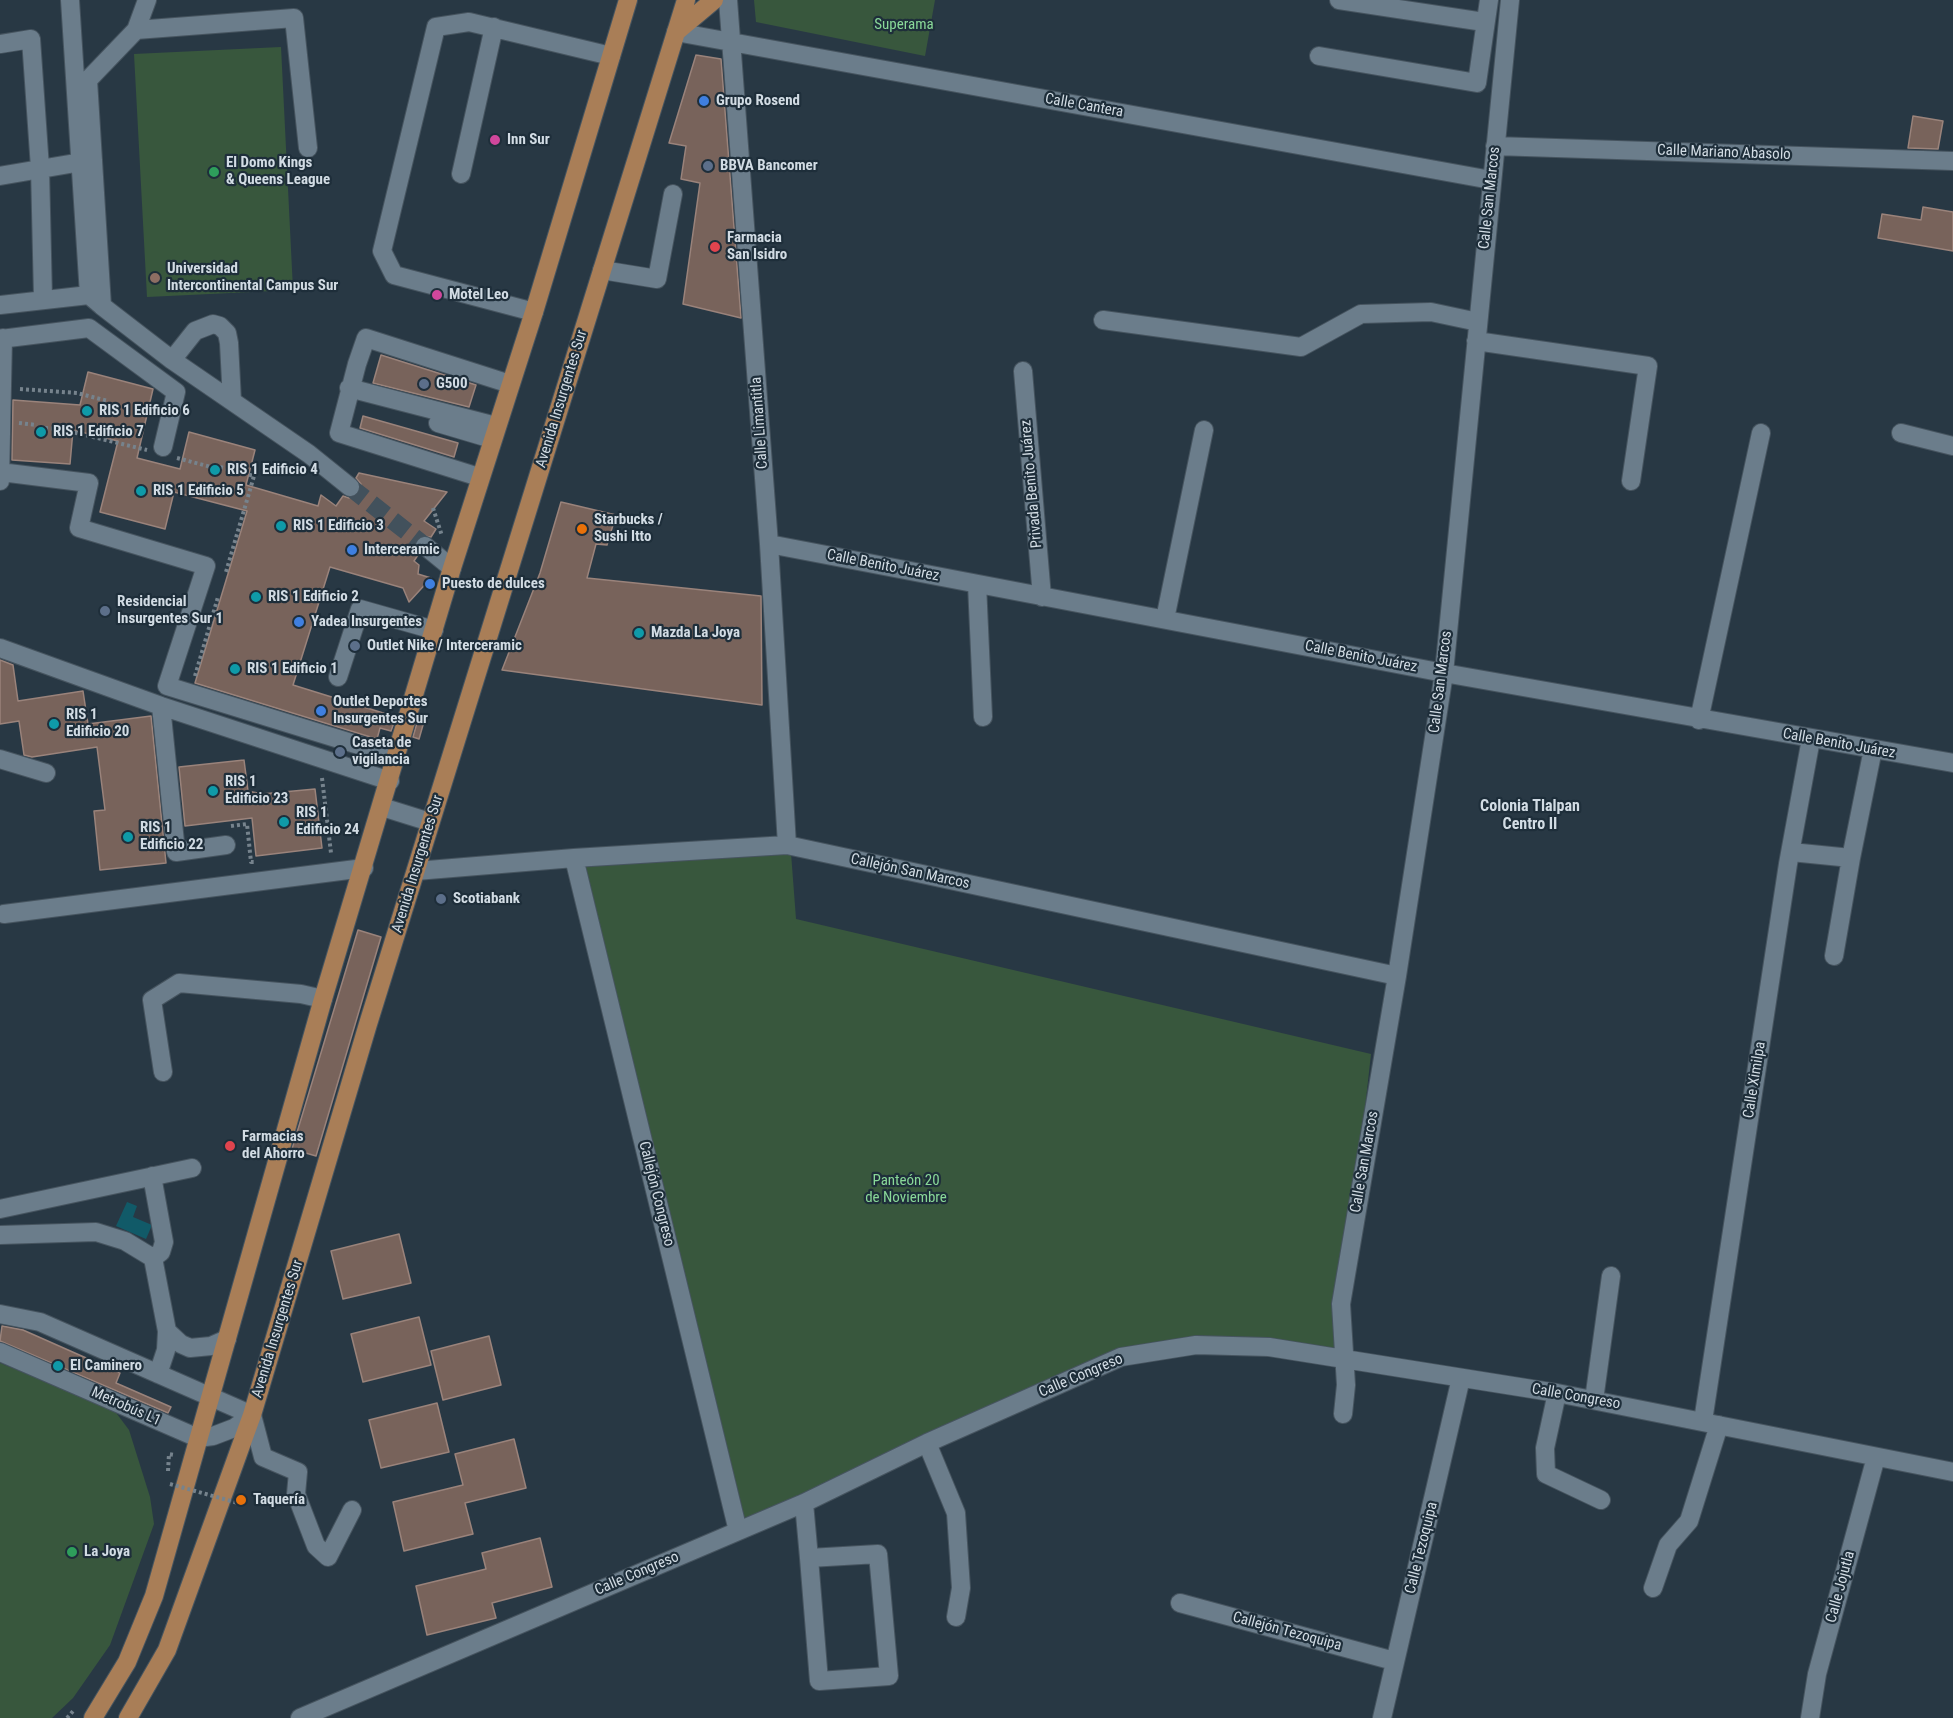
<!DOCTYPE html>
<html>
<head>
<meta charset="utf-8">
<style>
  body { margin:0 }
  canvas { display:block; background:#283844 }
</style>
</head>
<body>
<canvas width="1953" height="1718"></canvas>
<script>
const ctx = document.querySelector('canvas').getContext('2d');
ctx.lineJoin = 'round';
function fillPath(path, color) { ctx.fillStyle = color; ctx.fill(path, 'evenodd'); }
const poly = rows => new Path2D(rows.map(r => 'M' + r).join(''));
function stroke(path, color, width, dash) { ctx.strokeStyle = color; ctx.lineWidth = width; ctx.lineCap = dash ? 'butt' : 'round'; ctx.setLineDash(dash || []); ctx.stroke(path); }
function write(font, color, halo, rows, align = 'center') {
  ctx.font = font + ' "Roboto Condensed",sans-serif'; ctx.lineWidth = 4.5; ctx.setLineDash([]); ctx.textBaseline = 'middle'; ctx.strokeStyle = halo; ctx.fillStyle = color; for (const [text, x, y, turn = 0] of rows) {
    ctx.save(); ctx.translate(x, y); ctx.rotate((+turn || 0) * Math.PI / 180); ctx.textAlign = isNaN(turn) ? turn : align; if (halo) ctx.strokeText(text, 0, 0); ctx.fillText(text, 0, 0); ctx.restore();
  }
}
const green = poly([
  [754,0,935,0,925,56,756,22],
  [281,47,293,290,147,297,134,54],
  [791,853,796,919,1371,1054,1337,1358,1264,1346,1119,1356,742,1527,581,865],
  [0,1363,114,1410,129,1430,150,1497,154,1524,110,1645,73,1698,52,1718,0,1718]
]);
const water = poly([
  [127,1202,137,1206,133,1217,152,1225,146,1239,116,1226]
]);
const building = poly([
  [696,55,721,59,741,318,683,304,700,183,681,179,686,146,669,143,696,55],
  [1913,116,1943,121,1938,149,1908,148,1913,116],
  [1923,207,1953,212,1953,251,1878,238,1882,214,1921,220,1923,207],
  [381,355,476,385,469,407,373,383,381,355],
  [88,372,153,389,137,458,180,469,189,432,255,450,246,485,318,506,321,495,336,506,343,496,349,498,358,494,361,484,356,478,359,473,447,492,424,521,436,529,431,537,420,536,414,544,418,555,414,561,419,565,418,574,431,578,409,602,403,588,330,567,293,685,396,717,391,731,380,728,377,739,195,683,247,511,174,492,165,529,100,512,118,441,73,430,70,464,12,460,13,400,80,405,88,372],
  [363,416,458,443,454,457,360,428,363,416],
  [561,502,616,515,607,545,596,544,587,578,761,596,762,705,502,670,540,573,561,502],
  [0,660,13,665,18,701,83,691,88,724,151,716,166,863,100,870,94,811,105,810,97,747,32,757,24,755,19,721,0,724,0,660],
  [417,723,423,725,419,739,413,737,417,723],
  [244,760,248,791,262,794,315,789,322,848,256,856,252,818,185,826,179,767,244,760],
  [358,930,381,937,316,1156,292,1149,358,930],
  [399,1234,411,1283,343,1299,331,1251,399,1234],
  [419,1317,431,1365,363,1382,351,1334,419,1317],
  [2,1326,23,1330,120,1373,116,1383,171,1407,168,1413,0,1341,2,1326],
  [489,1336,501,1385,443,1400,431,1351,489,1336],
  [437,1403,449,1452,381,1468,369,1420,437,1403],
  [514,1439,526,1488,465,1503,473,1534,404,1551,393,1502,463,1485,455,1454,514,1439],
  [540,1538,552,1587,492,1603,496,1618,427,1635,416,1586,486,1569,482,1553,540,1538]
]);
const minorTunnel = poly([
  [350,487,425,546]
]);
const path = poly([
  [20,389,77,393,108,401],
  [19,423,37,425],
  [45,428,60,429,147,450],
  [177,458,211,467],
  [220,467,254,476,226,572],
  [433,508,442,536],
  [195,676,218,597],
  [322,778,331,853],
  [231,826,247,824,251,862,255,862],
  [168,1471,169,1454,175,1455],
  [67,1718,74,1710]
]);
const minor = poly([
  [70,0,89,295,102,306,88,80,136,30,147,0],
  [728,0,769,544,787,845],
  [1339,0,1484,22],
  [136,30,294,18,308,148],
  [676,32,1491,180],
  [0,44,31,39,40,168,43,298],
  [1319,56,1477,83,1489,0],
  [1495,146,1953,161],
  [461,174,494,27],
  [0,176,93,160],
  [602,270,657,279,673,194],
  [0,305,89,295],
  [102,306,172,360,309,454,350,487],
  [534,312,394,275,382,251,436,27,469,22,611,56],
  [1103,320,1301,347,1361,314,1431,312,1478,322],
  [0,339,89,328,176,392,163,447],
  [1476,341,1648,366,1631,481],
  [172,360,195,331,213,324,220,326,227,333,229,343,232,401],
  [1023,371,1042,597],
  [349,388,496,426],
  [438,423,492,439],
  [1901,433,1953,446],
  [0,472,89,483,79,528,206,566,167,686,397,757],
  [479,477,339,433,357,364,366,338,510,384],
  [0,481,3,338],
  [769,544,1444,673,1953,763],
  [425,546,452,568],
  [977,584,983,717],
  [1165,619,1204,430],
  [0,648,161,706,390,781],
  [338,677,360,609,434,630],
  [161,706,176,852,226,845],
  [1699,720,1761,433],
  [0,759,46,773],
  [382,807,430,822],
  [1791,852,1851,858,1873,749],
  [574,858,738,1531],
  [416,871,574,858,787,845,1397,976],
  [4,914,364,868],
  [1834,956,1851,858],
  [163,1072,152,1000,179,983,301,994,323,999],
  [152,1176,164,1242,161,1252,153,1258],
  [0,1209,192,1168],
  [0,1235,96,1232,125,1241,153,1258,167,1331,166,1350,158,1374],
  [0,1314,40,1322,252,1415],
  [167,1331,181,1344,190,1348,211,1346,227,1339],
  [0,1352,198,1438,213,1436,234,1428,252,1415],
  [1557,1393,1545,1448,1546,1474,1601,1500],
  [1594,1400,1611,1276],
  [1343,1414,1346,1385,1341,1304,1397,976,1444,673,1510,0],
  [252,1415,263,1457,298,1472,296,1494,316,1546,328,1557,352,1510],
  [1703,1421,1788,864,1811,739],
  [927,1443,956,1513,961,1588,956,1617],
  [804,1503,809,1558,819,1681,889,1676,878,1554,809,1558],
  [1653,1588,1668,1545,1689,1521,1719,1425],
  [1180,1603,1394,1661],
  [300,1718,804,1503,927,1443,1121,1357,1196,1345,1269,1347,1557,1393,1953,1472],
  [1382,1718,1461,1378],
  [1810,1718,1817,1674,1876,1457]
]);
const major = poly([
  [676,32,714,0],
  [93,1718,127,1662,154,1596,323,999,452,568,534,312,628,0],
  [128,1718,167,1650,252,1415,368,1024,686,0]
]);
const pathBridge = poly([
  [170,1484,238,1503]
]);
const markers = [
  [704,101,6,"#3f7fe0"],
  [495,140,6,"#d1479c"],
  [708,166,6,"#5c6f8a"],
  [214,172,6,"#2e9e5b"],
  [715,247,6,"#e0444e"],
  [155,278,6,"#8d6e63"],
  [437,295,6,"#d1479c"],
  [424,384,6,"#5c6f8a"],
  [87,411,6,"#0f9aa8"],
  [41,432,6,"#0f9aa8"],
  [215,470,6,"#0f9aa8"],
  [141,491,6,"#0f9aa8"],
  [281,526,6,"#0f9aa8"],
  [582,529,6,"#e8710a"],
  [352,550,6,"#3f7fe0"],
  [430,584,6,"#3f7fe0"],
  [256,597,6,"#0f9aa8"],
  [105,611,6,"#5c6f8a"],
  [299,622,6,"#3f7fe0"],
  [639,633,6,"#0f9aa8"],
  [355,646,6,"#5c6f8a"],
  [235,669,6,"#0f9aa8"],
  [321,711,6,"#3f7fe0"],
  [54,724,6,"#0f9aa8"],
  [340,752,6,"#5c6f8a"],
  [213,791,6,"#0f9aa8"],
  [284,822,6,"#0f9aa8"],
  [128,837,6,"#0f9aa8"],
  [441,899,6,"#5c6f8a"],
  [230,1146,6,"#e0444e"],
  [58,1366,6,"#0f9aa8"],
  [241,1500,6,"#e8710a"],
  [72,1552,6,"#2e9e5b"]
];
const parkNames = [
  ["Superama",904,25],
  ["Panteón 20",906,1181],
  ["de Noviembre",906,1198]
];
const poiNames = [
  ["Grupo Rosend",716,101],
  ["Inn Sur",507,140],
  ["El Domo Kings",226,163],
  ["& Queens League",226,180],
  ["BBVA Bancomer",720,166],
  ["Farmacia",727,238],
  ["San Isidro",727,255],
  ["Universidad",167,269],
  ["Intercontinental Campus Sur",167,286],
  ["Motel Leo",449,295],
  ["G500",436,384],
  ["RIS 1 Edificio 6",99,411],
  ["RIS 1 Edificio 7",53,432],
  ["RIS 1 Edificio 4",227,470],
  ["RIS 1 Edificio 5",153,491],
  ["Starbucks /",594,520],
  ["Sushi Itto",594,537],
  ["RIS 1 Edificio 3",293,526],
  ["Interceramic",364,550],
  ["Puesto de dulces",442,584],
  ["RIS 1 Edificio 2",268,597],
  ["Residencial",117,602],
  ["Insurgentes Sur 1",117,619],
  ["Yadea Insurgentes",311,622],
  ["Mazda La Joya",651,633],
  ["Outlet Nike / Interceramic",367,646],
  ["RIS 1 Edificio 1",247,669],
  ["Outlet Deportes",333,702],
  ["Insurgentes Sur",333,719],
  ["RIS 1",66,715],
  ["Edificio 20",66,732],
  ["Caseta de",352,743],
  ["vigilancia",352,760],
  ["RIS 1",225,782],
  ["Edificio 23",225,799],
  ["RIS 1",296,813],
  ["Edificio 24",296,830],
  ["RIS 1",140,828],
  ["Edificio 22",140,845],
  ["Scotiabank",453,899],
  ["Farmacias",242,1137],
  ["del Ahorro",242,1154],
  ["El Caminero",70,1366],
  ["Taquería",253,1500],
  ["La Joya",84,1552]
];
const streetNames = [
  ["Calle Cantera",1084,106,10],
  ["Calle Mariano Abasolo",1724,153,2],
  ["Calle San Marcos",1490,198,-84],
  ["Avenida Insurgentes Sur",562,399,-73],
  ["Calle Limantitla",760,423,-94],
  ["Privada Benito Juárez",1032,484,-95],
  ["Calle Benito Juárez",883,566,11],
  ["Calle Benito Juárez",1361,657,11],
  ["Calle San Marcos",1441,682,-83],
  ["Calle Benito Juárez",1839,744,10],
  ["Avenida Insurgentes Sur",418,864,-73],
  ["Callejón San Marcos",910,872,12],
  ["Calle Ximilpa",1755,1080,-81],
  ["Calle San Marcos",1365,1162,-80],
  ["Callejón Congreso",656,1194,76],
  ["Avenida Insurgentes Sur",278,1329,-73],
  ["Calle Congreso",1081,1376,-23],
  ["Calle Congreso",1576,1397,10],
  ["Metrobús L1",126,1407,24],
  ["Calle Tezoquipa",1422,1548,-76],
  ["Calle Congreso",637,1574,-23],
  ["Calle Jojutla",1841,1587,-75],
  ["Callejón Tezoquipa",1287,1632,15]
];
const neighbourhoodNames = [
  ["Colonia Tlalpan",1530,807],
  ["Centro II",1530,825]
];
fillPath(green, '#38573d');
fillPath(water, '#115a68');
fillPath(building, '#78635b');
stroke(building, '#9a837b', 1.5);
stroke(minorTunnel, '#42515c', 18, [18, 9]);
stroke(minor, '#46545f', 20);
stroke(major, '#46545f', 20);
stroke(path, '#76838d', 4, [3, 3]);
stroke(minor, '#6b7d8b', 18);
stroke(major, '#a97e57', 18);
stroke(pathBridge, '#76838d', 4, [3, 3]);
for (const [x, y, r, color] of markers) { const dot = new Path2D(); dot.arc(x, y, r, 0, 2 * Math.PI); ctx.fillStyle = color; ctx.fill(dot); stroke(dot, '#1e2e3a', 2); }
write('15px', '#89d898', '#1e2e3a', parkNames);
write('bold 15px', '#d2dce4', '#1e2e3a', poiNames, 'left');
write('15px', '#d2dce4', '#1e2e3a', streetNames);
write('bold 16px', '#d2dce4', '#1e2e3a', neighbourhoodNames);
</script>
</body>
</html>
